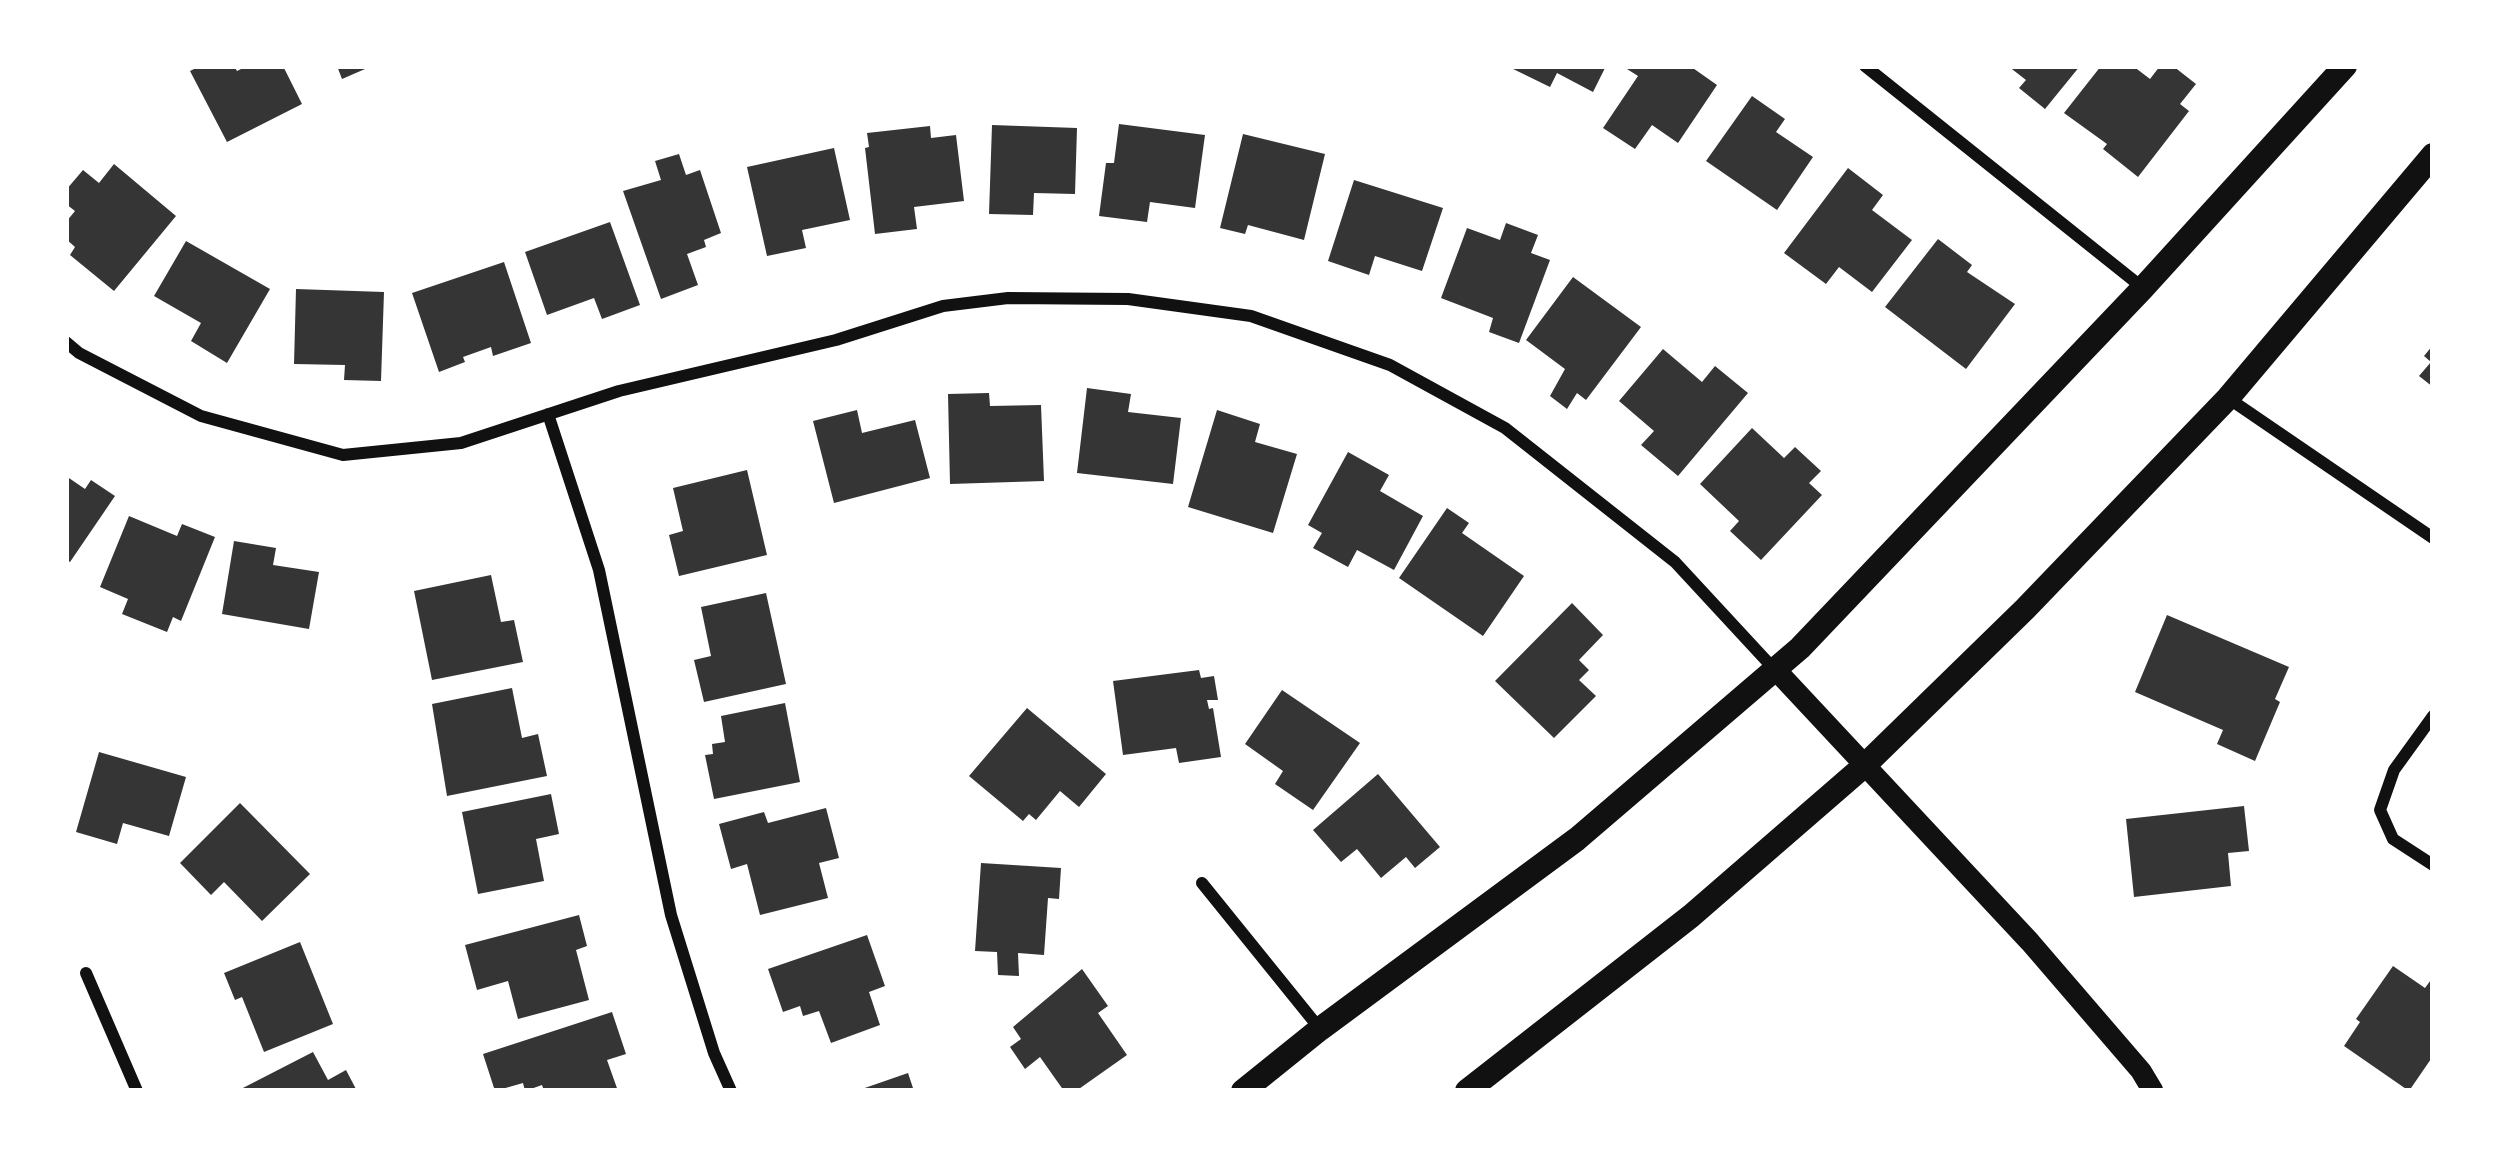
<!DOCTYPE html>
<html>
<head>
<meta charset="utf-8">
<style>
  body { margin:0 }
  #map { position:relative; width:2499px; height:1157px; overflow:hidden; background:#fff; font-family:Mulish,sans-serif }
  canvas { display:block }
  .frame { position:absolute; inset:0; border:69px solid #fff; pointer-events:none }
</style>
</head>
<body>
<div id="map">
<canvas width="2499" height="1157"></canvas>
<div class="frame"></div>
</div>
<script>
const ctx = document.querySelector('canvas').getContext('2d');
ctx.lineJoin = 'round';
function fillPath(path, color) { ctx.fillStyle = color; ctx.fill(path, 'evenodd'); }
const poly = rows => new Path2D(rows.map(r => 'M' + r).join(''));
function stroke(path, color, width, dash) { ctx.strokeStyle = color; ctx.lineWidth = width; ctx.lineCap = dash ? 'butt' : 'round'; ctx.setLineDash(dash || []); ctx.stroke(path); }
const building = poly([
  [200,66,234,66,237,71,247,66,283,66,302,104,227,142,190,71],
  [337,66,372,66,342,79],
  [1507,66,1606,66,1593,92,1557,73,1550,87],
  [1629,66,1690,66,1717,85,1678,143,1652,125,1635,149,1603,128,1638,76,1627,69],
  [2008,66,2080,66,2045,109,2019,88,2026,80],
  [2101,66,2133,66,2150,79,2160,66,2173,66,2196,84,2180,104,2189,111,2138,177,2103,149,2107,144,2064,113],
  [1752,96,1785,119,1776,132,1813,157,1777,210,1706,161],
  [1119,124,1205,135,1195,208,1150,202,1147,222,1099,216,1106,163,1114,163],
  [992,125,1077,128,1075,194,1034,193,1033,215,989,214],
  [930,126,931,138,956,135,964,201,914,207,917,229,875,234,865,148,869,147,867,133],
  [1243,134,1325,154,1304,240,1248,225,1245,234,1220,228],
  [834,148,850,220,802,230,806,248,767,256,747,167],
  [679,154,686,175,700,170,721,233,704,240,706,247,687,254,698,285,661,299,623,191,661,180,655,161],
  [114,164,176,216,114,291,70,255,75,247,66,239,66,222,75,211,66,204,66,190,83,170,99,183],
  [1848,168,1883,195,1872,210,1912,240,1872,292,1839,267,1826,284,1784,253],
  [1354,180,1443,208,1422,271,1375,256,1369,275,1328,261],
  [610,222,640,305,602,319,594,298,547,315,525,252],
  [1506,223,1538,235,1531,253,1550,260,1519,343,1489,332,1493,318,1441,298,1467,228,1500,240],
  [1938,239,1972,265,1967,272,2015,304,1966,369,1885,307],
  [186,241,270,289,227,363,191,341,201,323,154,296],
  [504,262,531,343,493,356,491,347,463,357,465,362,439,372,412,293],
  [1573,277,1641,327,1586,400,1577,393,1567,409,1550,396,1565,369,1526,340],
  [296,289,384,292,381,381,344,380,345,365,294,364],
  [2433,345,2433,387,2419,376,2431,362,2424,356],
  [1663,349,1702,382,1715,366,1748,393,1678,476,1641,445,1654,431,1619,401],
  [1087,388,1131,394,1128,412,1181,418,1173,484,1077,473],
  [989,393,990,406,1041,405,1044,481,950,484,948,394],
  [857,410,862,433,915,420,930,478,834,503,813,421],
  [1217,410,1260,424,1255,442,1297,454,1273,533,1188,507],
  [1752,428,1784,458,1795,447,1821,471,1809,483,1822,495,1761,560,1730,531,1739,521,1700,484],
  [1348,452,1389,475,1380,491,1423,516,1394,570,1357,550,1348,567,1313,548,1322,533,1308,525],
  [747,470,767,555,679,576,669,535,683,531,673,488],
  [66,476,85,489,91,480,115,496,70,562,66,560],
  [1447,508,1469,523,1462,533,1524,576,1483,636,1399,578],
  [129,516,177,536,182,524,215,537,181,621,173,617,167,632,122,614,128,599,100,587],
  [234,541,276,548,273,565,319,572,309,629,222,614],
  [491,575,501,622,514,620,523,662,432,680,414,591],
  [766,593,786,684,704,702,694,660,711,656,701,607],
  [1572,603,1603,635,1579,660,1589,670,1579,680,1596,696,1554,738,1495,681],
  [2167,615,2289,667,2275,699,2280,702,2255,761,2217,744,2223,730,2135,692],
  [1199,670,1201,678,1214,676,1218,700,1207,700,1209,709,1213,708,1221,757,1179,763,1176,748,1123,755,1113,681],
  [512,688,522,738,538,734,547,776,447,796,432,704],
  [1282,690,1360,743,1313,810,1275,784,1283,771,1245,744],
  [785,703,800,782,714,799,705,755,713,754,712,744,725,742,721,716],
  [1027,708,1106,774,1079,807,1060,791,1036,820,1029,814,1023,821,969,776],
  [99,752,186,777,169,836,123,823,117,844,76,832],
  [1378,774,1440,847,1415,868,1406,857,1381,878,1357,849,1341,862,1313,830],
  [551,794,559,834,536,839,544,881,478,894,462,812],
  [240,803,310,874,262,921,224,882,211,895,180,863],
  [2244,806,2249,851,2228,853,2231,886,2134,897,2126,819],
  [826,808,839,858,819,863,828,898,760,915,747,864,731,869,719,824,764,812,768,823],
  [981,863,1061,868,1059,899,1048,898,1044,955,1018,953,1019,976,998,975,997,952,975,951],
  [579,915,587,946,576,950,589,1000,518,1019,508,981,477,990,465,945],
  [867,935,885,986,869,992,880,1025,831,1043,819,1011,803,1016,800,1006,783,1012,768,969],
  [300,942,333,1024,264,1052,242,997,235,1000,224,973],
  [2393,966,2425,988,2433,977,2433,1056,2409,1091,2344,1046,2360,1022,2356,1019],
  [1082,969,1108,1006,1098,1013,1127,1055,1076,1091,1064,1091,1040,1057,1025,1069,1010,1047,1021,1039,1013,1027],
  [612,1012,626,1054,607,1060,618,1091,544,1091,542,1085,525,1091,523,1083,495,1091,483,1054],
  [313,1052,328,1080,346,1070,357,1091,237,1091],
  [908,1073,914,1091,859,1091,859,1090]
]);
const minor = poly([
  [1865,66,2143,288],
  [66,342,79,353,201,416,343,455,461,443,619,391,836,340,943,306,1008,298,1128,299,1251,316,1390,365,1505,428,1675,562,1774,669],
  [2228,398,2433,538],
  [548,414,599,570,671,915,714,1053,731,1091],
  [2433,716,2394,770,2380,810,2393,839,2433,865],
  [1202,883,1320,1029],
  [86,973,137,1091]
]);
const tertiary = poly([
  [1775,669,2030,942,2141,1071,2153,1091]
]);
const secondary = poly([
  [1243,1091,1320,1029,1577,839,1800,648,2143,288,2345,66],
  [1467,1091,1691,916,1864,766,2025,609,2228,398,2433,155]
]);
fillPath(building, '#353535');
stroke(minor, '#111', 12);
stroke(tertiary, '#111', 21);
stroke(secondary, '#111', 24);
</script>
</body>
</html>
